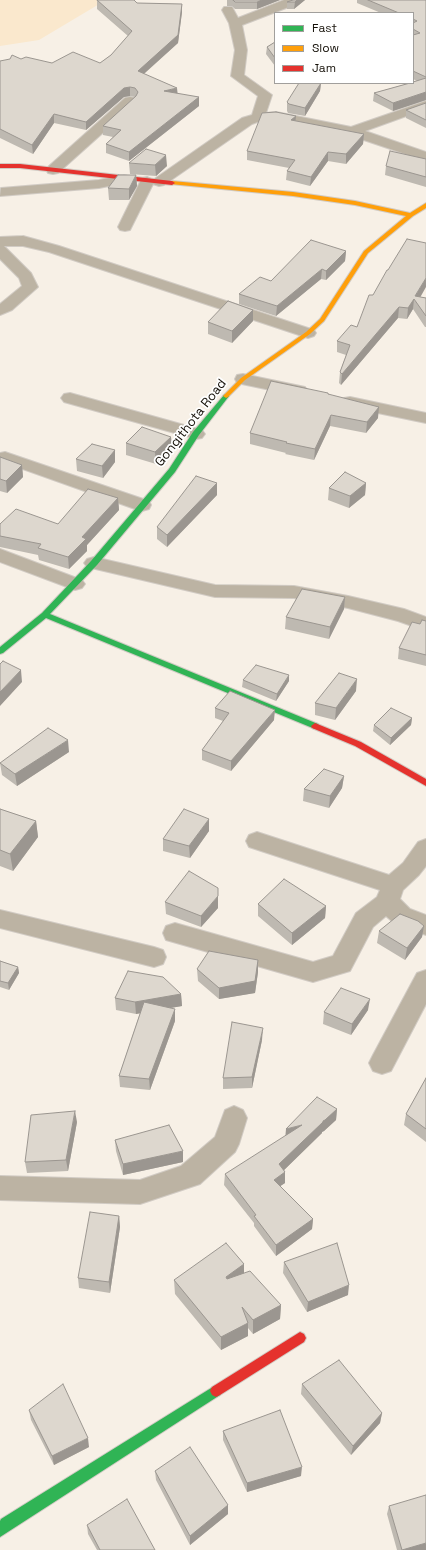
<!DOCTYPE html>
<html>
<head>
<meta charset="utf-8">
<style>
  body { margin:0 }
  #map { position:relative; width:426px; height:1550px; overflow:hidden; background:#f7f0e6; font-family:"Space Grotesk",sans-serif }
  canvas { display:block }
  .legend { position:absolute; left:274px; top:12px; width:140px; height:72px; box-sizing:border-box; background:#fff; border:1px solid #a19f9c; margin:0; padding:5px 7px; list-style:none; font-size:12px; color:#151008 }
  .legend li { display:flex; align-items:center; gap:8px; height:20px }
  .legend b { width:20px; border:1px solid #a19f9c }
</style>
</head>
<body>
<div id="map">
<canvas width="426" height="1550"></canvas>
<ul class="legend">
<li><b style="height:5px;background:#30b455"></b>Fast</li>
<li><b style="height:5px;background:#ff9f0a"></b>Slow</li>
<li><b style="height:5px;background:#e5322d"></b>Jam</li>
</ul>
</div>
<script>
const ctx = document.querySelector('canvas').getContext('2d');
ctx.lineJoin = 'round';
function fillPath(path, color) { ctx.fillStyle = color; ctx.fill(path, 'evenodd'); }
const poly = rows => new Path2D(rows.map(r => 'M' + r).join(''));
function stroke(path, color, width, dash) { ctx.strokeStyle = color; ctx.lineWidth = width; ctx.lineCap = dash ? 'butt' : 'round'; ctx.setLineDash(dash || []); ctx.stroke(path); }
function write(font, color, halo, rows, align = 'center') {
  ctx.font = font + ' "Space Grotesk",sans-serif'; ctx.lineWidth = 3.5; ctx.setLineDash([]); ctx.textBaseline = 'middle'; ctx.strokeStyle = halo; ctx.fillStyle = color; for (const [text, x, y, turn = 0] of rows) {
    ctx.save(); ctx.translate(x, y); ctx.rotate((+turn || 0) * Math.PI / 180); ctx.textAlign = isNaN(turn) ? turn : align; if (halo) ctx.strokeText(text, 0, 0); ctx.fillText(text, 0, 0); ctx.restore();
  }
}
const green = poly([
  [0,0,111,0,101,3,39,40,0,46]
]);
const street = poly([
  [284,0,301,0,299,3,242,25,247,50,244,75,272,95,266,113,276,112,351,127,426,101,426,109,365,131,426,152,426,161,349,135,276,120,260,121,252,124,164,185,159,186,153,184,130,230,125,231,120,230,118,227,142,178,147,177,153,180,242,118,252,115,258,96,231,76,235,50,229,23,222,10,224,7,232,7,238,18,284,0],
  [130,97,135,98,137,101,135,104,58,173,53,174,48,173,46,170,48,167,125,98,130,97],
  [124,175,129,176,131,179,129,182,99,188,0,196,1,188,99,180,124,175],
  [23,236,59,246,314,330,316,333,314,336,308,338,302,336,49,252,23,246,4,246,31,273,38,287,12,310,0,315,0,304,22,286,19,278,0,259,0,237,23,236],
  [243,374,305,387,308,391,305,395,299,396,237,383,235,379,237,375,243,374],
  [70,393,202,430,205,434,202,438,196,439,64,402,61,398,64,394,70,393],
  [350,397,426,413,426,423,344,406,341,402,344,398,350,397],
  [5,452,149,501,151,505,149,509,142,511,135,509,0,461,0,453,5,452],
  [0,549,82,580,85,584,82,588,75,590,0,562,0,549],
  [94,557,215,585,294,586,348,596,404,609,426,617,426,631,398,621,348,608,294,598,215,597,87,567,84,563,87,559,94,557],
  [257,832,389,875,403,863,418,842,426,839,426,866,419,875,403,890,400,899,410,909,426,915,426,935,394,923,386,916,373,927,350,971,313,982,166,940,163,933,166,926,175,923,313,962,333,956,356,913,377,897,380,890,249,847,246,841,249,835,257,832],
  [0,910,154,947,163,950,166,957,163,964,154,967,0,928,0,910],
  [426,970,426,1004,391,1071,382,1074,373,1071,369,1063,373,1055,417,973,426,970],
  [234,1106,243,1110,247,1118,239,1144,235,1152,200,1184,140,1204,0,1200,0,1176,140,1180,181,1166,215,1137,225,1110,234,1106]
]);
const fast = poly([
  [226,394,229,396,199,435,175,472,97,565,50,614,318,724,319,726,315,729,46,618,3,653,0,654,0,647,42,613,91,561,169,469,193,432,224,395,226,394],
  [216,1385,220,1387,222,1391,220,1395,0,1537,0,1521,1,1519,216,1385]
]);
const slow = poly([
  [172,181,293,192,355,201,410,213,426,203,426,208,413,216,368,253,324,321,310,334,245,380,228,397,226,398,223,396,241,378,306,332,320,319,364,251,406,216,355,205,293,196,170,184,169,183,172,181]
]);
const jam = poly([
  [0,164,20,164,172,181,175,183,172,185,20,168,0,168,0,164],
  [315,723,361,742,426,779,426,786,355,746,312,728,311,726,315,723],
  [300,1332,304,1334,306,1338,304,1342,220,1395,216,1397,212,1395,210,1391,212,1387,300,1332]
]);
const wall = poly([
  [97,0,137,3,182,4,182,12,178,43,144,74,177,94,199,97,199,106,129,161,106,153,106,144,113,137,103,135,103,126,135,97,130,96,124,97,86,130,54,123,33,154,0,138,0,61,21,59,52,63,100,63,111,55,128,36,97,9],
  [227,0,280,0,257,9,235,9,232,6,227,6],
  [305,0,294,9,287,9,287,2],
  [357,0,426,0,426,100,393,111,373,101,374,93,417,81,413,79,413,13,381,13,357,3],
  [275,42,275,66,266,54,267,47],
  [321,83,320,91,305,116,288,113,287,111,287,102],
  [426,103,426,128,406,118,406,110],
  [296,121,364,134,363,144,346,164,328,161,310,186,286,180,287,171,289,168,247,160,247,151],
  [426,159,426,187,385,175,386,166],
  [129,163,167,166,156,176,130,174],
  [136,175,137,186,129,200,109,200,108,188],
  [346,251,345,261,326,280,321,279,276,316,239,304,239,294],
  [373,295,420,297,426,298,426,327,425,327,413,309,407,319,398,318,341,385,339,383,340,372,346,355,337,352,337,341,357,327],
  [253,310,253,321,232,343,208,334,208,322],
  [328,393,328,394,378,418,366,433,330,426,314,460,285,454,286,453,250,444,250,433],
  [171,437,172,449,156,464,126,455,126,443],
  [115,450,115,462,103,478,77,471,76,459],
  [0,457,22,465,23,477,7,493,0,491],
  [217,483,217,495,167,547,157,539,157,527],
  [366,483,365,495,349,508,328,500,329,488],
  [118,498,119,510,87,545,87,551,69,569,39,560,38,555,0,547,0,524,58,524],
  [345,597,344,609,329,639,285,629,286,617],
  [426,621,426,666,398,659,399,648,420,624],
  [243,680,289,681,276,701,242,687],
  [356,691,335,720,315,715,315,703],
  [215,708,274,720,231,771,202,760,202,750,223,721,215,718],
  [412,718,411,725,390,745,373,731,374,725],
  [69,752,17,786,2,775,0,763],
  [344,776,342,788,329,808,303,801,304,789],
  [0,809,36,821,38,837,13,871,0,866],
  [209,831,190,858,163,851,163,839],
  [165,902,218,908,201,927,166,914],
  [258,904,326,906,325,918,292,945,258,916],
  [424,926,422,937,405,960,377,943,379,931],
  [258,960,258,972,255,993,219,999,198,981,197,969],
  [0,961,18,967,19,973,9,990,0,987],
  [181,994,182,1006,170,1008,175,1021,150,1090,120,1087,119,1076,140,1013,136,1014,116,1010,115,998],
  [368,1010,351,1035,323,1024,324,1012],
  [262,1040,252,1088,223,1089,223,1078],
  [426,1078,426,1142,404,1125,406,1114],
  [337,1109,336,1120,324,1131,322,1132,322,1133,284,1170,285,1172,285,1183,280,1186,313,1219,312,1229,276,1256,254,1226,254,1223,224,1185,225,1174],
  [77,1122,68,1171,27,1173,25,1162],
  [115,1140,183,1162,123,1175,116,1151],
  [119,1216,120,1227,110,1293,79,1288,78,1278],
  [284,1262,348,1295,307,1312,283,1273],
  [244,1264,244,1273,281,1305,280,1319,253,1334,248,1328,248,1336,221,1350,175,1294,174,1280],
  [302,1384,382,1413,380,1423,351,1455,301,1394],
  [29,1410,89,1447,54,1465,31,1420],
  [223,1431,301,1476,247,1492,223,1440],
  [155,1471,228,1505,228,1514,190,1545,156,1480],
  [389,1506,426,1550,397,1550,387,1514],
  [87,1525,155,1550,97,1550,88,1534]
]);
const shadedWall = poly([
  [262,0,280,0,257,9,257,2],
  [297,0,305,0,294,9,295,2],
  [182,4,182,12,178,43,138,79,138,71],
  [321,83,320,91,305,116,305,108],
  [130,87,130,96,124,97,86,130,86,122,124,88],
  [177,88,178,97,164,91],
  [426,92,426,100,393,111,393,103],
  [199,97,199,106,129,161,129,152],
  [54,114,54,123,33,154,32,145],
  [296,116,295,126,291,120],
  [364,134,363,144,346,164,346,154],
  [328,152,328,161,310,186,311,177],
  [166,155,167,166,156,176,155,165],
  [136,175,137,186,129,200,129,189],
  [346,251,345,261,326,280,326,271],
  [322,269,321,279,276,316,277,306],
  [426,278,426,287,417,303,415,296],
  [414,299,413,309,407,319,408,308],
  [399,307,398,318,341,385,342,374],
  [253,310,253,321,232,343,232,331],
  [379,407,378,418,366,433,367,422],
  [331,415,330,426,314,460,315,449],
  [171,437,172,449,156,464,155,452],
  [115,450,115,462,103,478,102,466],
  [22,465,23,477,7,493,6,481],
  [217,483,217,495,167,547,167,535],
  [366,483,365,495,349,508,350,496],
  [118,498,119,510,87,545,87,551,69,569,68,557,82,537],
  [345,597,344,609,329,639,330,627],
  [21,670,22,682,0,706,0,692],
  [289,675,289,681,276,701,277,694],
  [357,679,356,691,335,720,336,708],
  [275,710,274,720,231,771,231,761],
  [412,718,411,725,390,745,391,738],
  [68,740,69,752,17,786,15,774],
  [344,776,342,788,329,808,330,796],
  [209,819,209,831,190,858,189,846],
  [36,821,38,837,13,871,10,854],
  [218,896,218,908,201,927,201,916],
  [326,906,325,918,292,945,292,933],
  [424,926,422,937,405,960,407,948],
  [258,960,258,972,255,993,219,999,219,988],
  [18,967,19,973,9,990,8,983],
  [181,994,182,1006,136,1014,135,1002],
  [370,999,368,1010,351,1035,352,1024],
  [175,1009,175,1021,150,1090,149,1079],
  [263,1028,262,1040,252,1088,252,1077],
  [337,1109,336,1120,324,1131,322,1132,322,1133,279,1175,279,1164,323,1121],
  [75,1111,77,1122,68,1171,66,1160],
  [302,1125,285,1140,286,1129],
  [183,1151,183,1162,123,1175,123,1164],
  [285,1172,285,1183,273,1191,274,1180],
  [119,1216,120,1227,110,1293,109,1282],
  [313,1219,312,1229,276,1256,276,1245],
  [244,1264,244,1278,226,1291,226,1277],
  [349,1285,348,1295,307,1312,308,1302],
  [281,1305,280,1319,253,1334,253,1320],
  [248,1323,248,1336,221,1350,221,1337],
  [382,1413,380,1423,351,1455,353,1446],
  [88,1438,89,1447,54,1465,52,1456],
  [302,1467,301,1476,247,1492,247,1483],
  [228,1505,228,1514,190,1545,190,1536],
  [426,1543,426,1550,402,1550]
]);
const building = poly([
  [97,0,134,0,137,3,182,4,178,35,138,71,177,88,164,91,199,97,129,152,106,144,121,130,103,126,136,96,138,92,135,88,130,87,124,88,86,122,54,114,32,145,0,129,0,61,10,59,12,55,21,59,26,57,52,63,73,52,100,63,111,55,132,31,97,0],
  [233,0,262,0,257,2,235,2,233,0],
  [293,0,297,0,295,2,287,2,293,0],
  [368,0,426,0,426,77,413,71,413,35,420,33,413,29,413,23,417,21,413,19,413,13,399,13,368,0],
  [275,42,275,58,267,47,275,42],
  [426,78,426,92,393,103,374,93,410,83,413,83,413,82,426,78],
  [299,83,321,83,305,108,289,104,287,102,299,83],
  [426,103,426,120,406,110,426,103],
  [276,112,296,116,291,120,364,134,346,154,328,152,311,177,287,171,295,160,247,151,262,113,276,112],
  [146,149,166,155,155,165,129,163,146,149],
  [390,151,426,159,426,177,386,166,390,151],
  [118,175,136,175,129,189,108,188,118,175],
  [407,239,426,243,426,278,415,296,426,298,426,316,414,299,408,308,399,307,342,374,340,372,350,345,337,341,351,325,357,327,369,295,373,295,387,270,388,270,407,239],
  [311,240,346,251,326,271,322,269,277,306,239,294,260,277,271,281,311,240],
  [228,301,253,310,232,331,208,322,228,301],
  [271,381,328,393,328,394,379,407,367,422,331,415,315,449,286,443,287,442,250,433,271,381],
  [142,427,171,437,155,452,126,443,142,427],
  [92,444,115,450,102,466,76,459,92,444],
  [0,457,22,465,6,481,0,479,0,457],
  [345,472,366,483,350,496,329,488,345,472],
  [196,476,217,483,167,535,157,527,196,476],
  [88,489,118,498,82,537,86,539,68,557,38,548,41,544,0,536,0,524,16,509,58,524,88,489],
  [302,589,345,597,330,627,286,617,302,589],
  [422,620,426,621,426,655,399,648,412,622,420,624,422,620],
  [3,661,21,670,0,692,0,664,3,661],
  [256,665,289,675,277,694,243,680,256,665],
  [339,673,357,679,336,708,315,703,339,673],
  [230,691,275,710,231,761,202,750,229,713,215,708,230,691],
  [391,708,412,718,391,738,374,725,391,708],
  [48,728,68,740,15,774,0,763,48,728],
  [324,769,344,776,330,796,304,789,324,769],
  [0,809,36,821,10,854,0,850,0,809],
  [184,809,209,819,189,846,163,839,184,809],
  [189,871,218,888,218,896,201,916,165,902,189,871],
  [284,879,326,906,292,933,258,904,284,879],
  [400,914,418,921,424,926,407,948,379,931,400,914],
  [209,951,258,960,255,981,219,988,197,969,209,951],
  [0,961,18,967,8,983,0,981,0,961],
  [128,971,163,977,181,994,135,1002,115,998,128,971],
  [341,988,370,999,352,1024,324,1012,341,988],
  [144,1002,175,1009,149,1079,119,1076,144,1002],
  [232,1022,263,1028,252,1077,223,1078,232,1022],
  [426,1078,426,1129,406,1114,426,1078],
  [317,1097,337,1109,325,1120,323,1121,323,1122,279,1164,285,1172,274,1180,313,1219,276,1245,254,1216,256,1215,225,1174,302,1125,286,1129,317,1097],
  [75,1111,66,1160,25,1162,31,1115,75,1111],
  [169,1125,183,1151,123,1164,115,1140,169,1125],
  [90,1212,119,1216,109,1282,78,1278,90,1212],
  [226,1243,244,1264,226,1277,227,1279,250,1271,281,1305,253,1320,242,1307,248,1323,221,1337,174,1280,226,1243],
  [337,1243,349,1285,308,1302,284,1262,337,1243],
  [339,1360,382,1413,353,1446,302,1384,339,1360],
  [63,1384,88,1438,52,1456,29,1410,63,1384],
  [280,1410,302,1467,247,1483,223,1431,280,1410],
  [190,1447,228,1505,190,1536,155,1471,190,1447],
  [426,1495,426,1543,402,1550,389,1506,426,1495],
  [127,1499,155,1550,100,1550,87,1525,127,1499]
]);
const farStreetnames = [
  ["Gongithota Road",191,423,-52]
];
fillPath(green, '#fae8cd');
stroke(street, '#d1cbc4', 2);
stroke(fast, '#d1cbc4', 2);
stroke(slow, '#d1cbc4', 2);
stroke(jam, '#d1cbc4', 2);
fillPath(street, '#bcb3a3');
fillPath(fast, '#30b455');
fillPath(slow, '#ff9f0a');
fillPath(jam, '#e5322d');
fillPath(wall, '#beb9b1');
fillPath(shadedWall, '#9b9690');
fillPath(building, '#ddd7ce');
stroke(building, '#9b9690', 1);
write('13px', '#151008', '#fff', farStreetnames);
</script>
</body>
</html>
